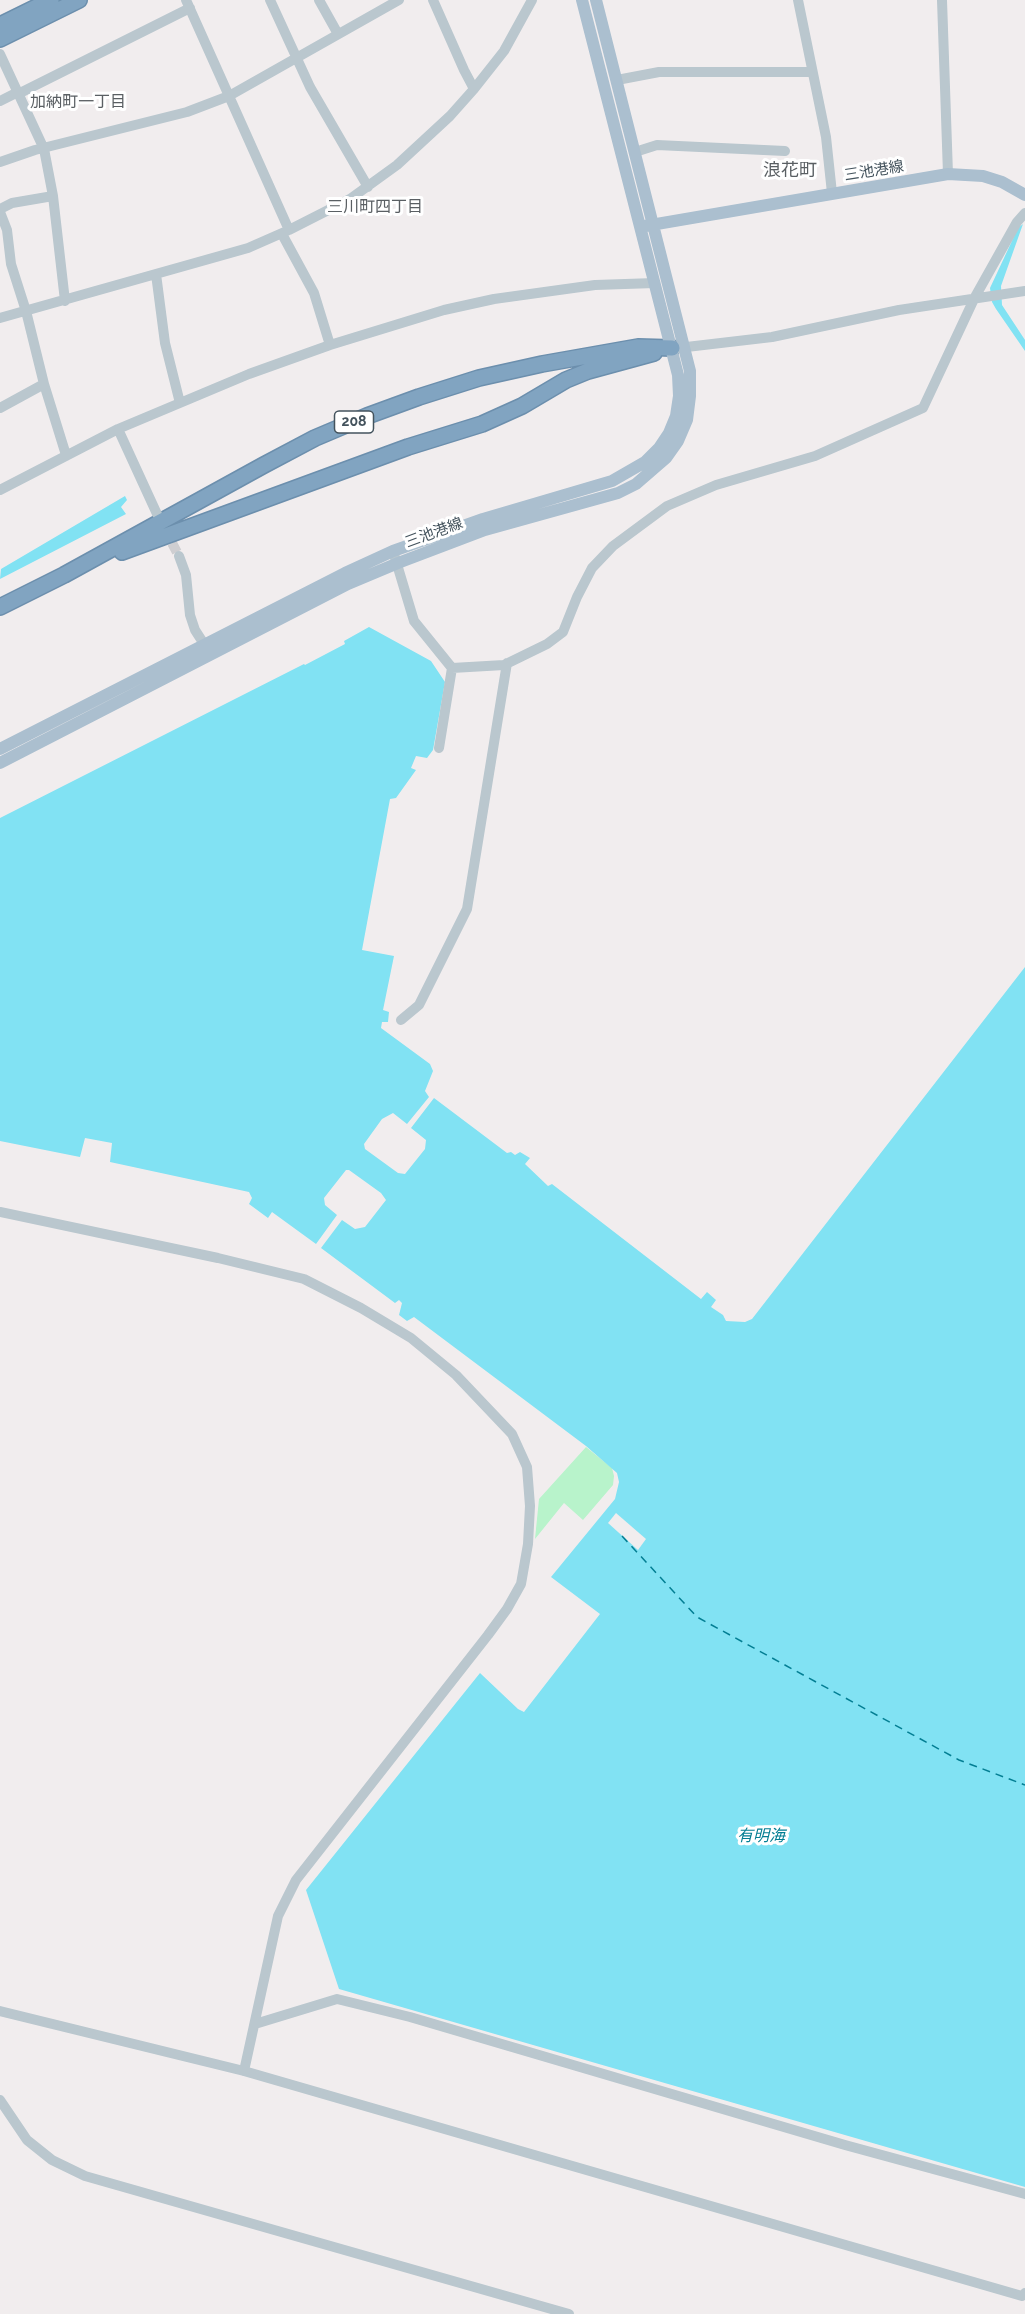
<!DOCTYPE html>
<html>
<head>
<meta charset="utf-8">
<style>
  body { margin:0 }
  canvas { display:block; background:#f1edee }
</style>
</head>
<body>
<canvas width="1025" height="2314"></canvas>
<script>
const ctx = document.querySelector('canvas').getContext('2d');
ctx.lineJoin = 'round';
function fillPath(path, color) { ctx.fillStyle = color; ctx.fill(path, 'evenodd'); }
const poly = rows => new Path2D(rows.map(r => 'M' + r).join(''));
function stroke(path, color, width, dash) { ctx.strokeStyle = color; ctx.lineWidth = width; ctx.lineCap = dash ? 'butt' : 'round'; ctx.setLineDash(dash || []); ctx.stroke(path); }
function write(font, color, halo, rows, align = 'center') {
  ctx.font = font + ' Raleway,"Noto Sans JP",sans-serif'; ctx.lineWidth = 6; ctx.setLineDash([]); ctx.textBaseline = 'middle'; ctx.strokeStyle = halo; ctx.fillStyle = color; for (const [text, x, y, turn = 0] of rows) {
    ctx.save(); ctx.translate(x, y); ctx.rotate((+turn || 0) * Math.PI / 180); ctx.textAlign = isNaN(turn) ? turn : align; if (halo) ctx.strokeText(text, 0, 0); ctx.fillText(text, 0, 0); ctx.restore();
  }
}
const green = poly([
  [586,1447,612,1468,614,1476,613,1485,583,1520,564,1503,535,1539,539,1499]
]);
const water = poly([
  [1023,224,1001,286,1002,305,1025,340,1025,351,996,309,992,302,990,288,1018,228],
  [125,496,127,500,121,507,126,514,0,579,1,569],
  [369,627,431,661,445,682,433,750,427,758,416,756,411,768,416,770,396,798,390,799,362,950,394,956,383,1010,389,1012,388,1022,382,1022,381,1028,430,1064,433,1071,425,1091,429,1097,407,1124,393,1113,382,1119,364,1144,365,1149,398,1173,405,1174,425,1149,426,1140,411,1128,434,1098,507,1153,511,1152,515,1155,520,1152,530,1158,525,1164,548,1186,552,1184,701,1299,707,1292,716,1300,711,1307,723,1315,726,1321,745,1322,752,1319,1025,967,1025,2187,339,1989,306,1890,480,1673,518,1709,524,1712,600,1614,551,1577,615,1499,619,1482,617,1473,586,1446,414,1317,407,1321,399,1315,402,1303,399,1300,395,1303,321,1248,342,1220,355,1229,365,1227,386,1200,381,1193,349,1170,346,1170,324,1198,325,1205,337,1215,316,1244,272,1212,268,1218,249,1204,252,1198,249,1192,110,1162,112,1143,85,1138,80,1157,0,1141,0,818,304,664,305,665,345,644,344,641]
]);
const pier = poly([
  [616,1513,646,1539,638,1550,608,1523]
]);
const ferry = poly([
  [622,1536,697,1617,959,1760,1025,1785]
]);
const minorTunnel = poly([
  [165,530,179,556]
]);
const minor = poly([
  [186,0,289,230],
  [270,0,310,87,368,187],
  [319,0,338,34],
  [433,0,464,70,474,89],
  [798,0,826,137,832,193],
  [942,0,948,174],
  [0,54,44,149,53,196,65,301],
  [617,80,659,72,812,72],
  [18,94,190,8],
  [0,101,18,92],
  [635,152,657,145,785,151],
  [0,162,35,150,187,112,229,96,399,0],
  [0,209,12,203,53,196],
  [0,212,7,230,11,264,26,311,44,384,66,455],
  [282,234,314,293,330,345],
  [156,274,165,343,180,403],
  [0,318,248,248,289,230,350,199,397,165,450,116,474,89,504,51,532,0],
  [678,348,772,337,899,310,1025,291],
  [0,408,44,384],
  [118,429,157,514],
  [0,490,118,429,249,374,330,345,444,310,494,299,595,285,655,283],
  [393,551,414,621,452,668],
  [179,556,186,575,190,615,195,630,204,644],
  [452,668,504,665,547,644,563,632,577,597,592,568,613,546,667,506,716,485,815,456,923,408,975,297,1017,222,1025,213],
  [439,748,452,668],
  [401,1020,419,1005,467,909,507,663],
  [0,1212,218,1258,304,1279,361,1308,411,1338,456,1375,512,1434,527,1467,530,1506,528,1544,521,1584,507,1609,488,1635,296,1880,278,1916,244,2071],
  [0,2011,244,2071,1022,2296,1025,2293],
  [255,2024,337,1999,410,2017,845,2145,1025,2194],
  [0,2100,27,2140,52,2160,85,2176,569,2314]
]);
const major = poly([
  [645,226,948,174,983,176,1002,182,1025,195],
  [0,749,345,573,393,551,483,519,612,481,645,462,659,448,669,433,676,416,679,396,678,375,582,0],
  [0,763,348,584,398,563,485,530,618,493,636,484,666,458,678,441,687,420,690,396,690,371,596,0]
]);
const highway = poly([
  [0,25,51,0],
  [0,39,79,0],
  [122,552,408,447,482,424,522,406,566,380,588,371,654,353],
  [0,607,64,575,264,465,315,438,367,416,419,397,479,378,542,364,638,347,672,348]
]);
const shields = [
  [354,422,39]
];
const shieldNames = [
  ["208",354,422]
];
const streetNames = [
  ["三池港線",874,171,-9],
  ["三池港線",434,533,-20]
];
const neighbourhoodNames = [
  ["加納町一丁目",78,102],
  ["三川町四丁目",375,207]
];
const waterNames = [
  ["有明海",761,1836]
];
const quarterNames = [
  ["浪花町",790,171]
];
fillPath(green, '#b8f3cb');
fillPath(water, '#81e2f3');
fillPath(pier, '#f1edee');
stroke(ferry, '#037e93', 1.5, [8, 6]);
stroke(minorTunnel, '#ceced1', 10, [10, 5]);
stroke(highway, '#6c8fad', 18);
stroke(minor, '#bac7ce', 10);
stroke(major, '#abbfcf', 12);
stroke(highway, '#81a4c1', 15);
for (const [x, y, w] of shields) { const box = new Path2D(); box.roundRect(x - w / 2, y - 11, w, 22, 4.5); ctx.fillStyle = '#fff'; ctx.fill(box); stroke(box, '#44535d', 1.5); }
write('bold 14px', '#44535d', null, shieldNames);
write('15px', '#44535d', '#fff', streetNames);
write('16px', '#5a5f63', '#fff', neighbourhoodNames);
write('italic 16px', '#037e93', '#fff', waterNames);
write('18px', '#5a5f63', '#fff', quarterNames);
</script>
</body>
</html>
